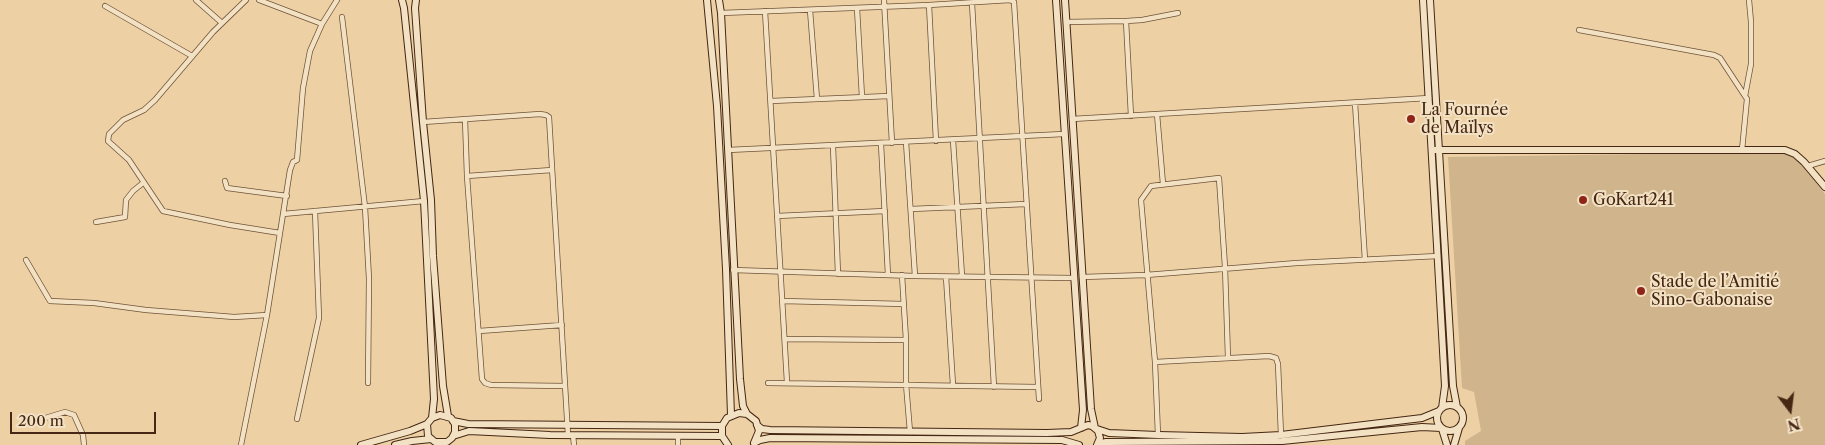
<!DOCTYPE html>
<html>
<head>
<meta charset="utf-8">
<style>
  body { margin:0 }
  #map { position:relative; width:1825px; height:445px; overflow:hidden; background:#edd1a5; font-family:"Libre Caslon Text",serif }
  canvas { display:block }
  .north { position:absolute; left:1765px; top:385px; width:50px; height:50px; -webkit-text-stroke:4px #f3e1c4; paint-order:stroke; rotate:165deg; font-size:14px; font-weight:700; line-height:20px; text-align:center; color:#452713 }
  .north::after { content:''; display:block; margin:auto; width:18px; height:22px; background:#452713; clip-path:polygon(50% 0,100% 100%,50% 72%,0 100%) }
  .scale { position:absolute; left:10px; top:412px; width:146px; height:22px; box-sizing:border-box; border:2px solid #452713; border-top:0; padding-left:6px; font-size:15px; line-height:18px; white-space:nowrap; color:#452713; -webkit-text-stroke:4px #f3e1c4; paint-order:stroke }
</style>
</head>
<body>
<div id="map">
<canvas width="1825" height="445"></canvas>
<div class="north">N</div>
<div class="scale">200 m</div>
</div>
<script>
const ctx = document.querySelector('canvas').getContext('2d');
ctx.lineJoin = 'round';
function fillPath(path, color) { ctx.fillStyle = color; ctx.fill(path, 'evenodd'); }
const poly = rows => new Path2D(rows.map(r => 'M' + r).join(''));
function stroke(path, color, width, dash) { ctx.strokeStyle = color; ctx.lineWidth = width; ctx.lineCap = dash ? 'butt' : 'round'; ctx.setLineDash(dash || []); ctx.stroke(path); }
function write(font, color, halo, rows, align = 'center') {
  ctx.font = font + ' "Libre Caslon Text",serif'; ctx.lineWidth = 4; ctx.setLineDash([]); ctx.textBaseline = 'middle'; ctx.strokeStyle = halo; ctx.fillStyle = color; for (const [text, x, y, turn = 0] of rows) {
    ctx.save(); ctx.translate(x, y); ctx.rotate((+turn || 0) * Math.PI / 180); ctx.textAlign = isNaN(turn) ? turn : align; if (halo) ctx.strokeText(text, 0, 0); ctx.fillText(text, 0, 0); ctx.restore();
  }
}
const green = poly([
  [1781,152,1793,157,1803,165,1825,194,1825,445,1465,445,1465,441,1481,431,1474,392,1462,388,1448,157]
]);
const street = poly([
  [196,0,222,23],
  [246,0,213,32,155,100,144,110,123,120,109,134,108,141,129,160,163,211,230,225,280,233],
  [259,0,322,24],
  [884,0,892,143],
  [972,3,994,387],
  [929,5,936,141],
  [105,6,192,56],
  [857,8,862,97],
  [810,10,817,99],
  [765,11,787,382],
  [721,13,929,5,1010,0,1014,2,1039,399],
  [342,17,365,207,369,279,368,383],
  [1126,21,1142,20,1178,13],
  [1066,22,1126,21,1131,116],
  [1579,30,1714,55,1720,58,1747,99,1742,150],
  [1745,96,1751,64,1751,22,1749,0],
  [771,101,889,96],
  [1355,103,1365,260],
  [1157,114,1163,184],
  [465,119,467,176,482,379,485,383,491,385,565,386],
  [1072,119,1429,98],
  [423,122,540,114,546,115,549,117,568,435],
  [953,140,962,276],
  [906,142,915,276],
  [881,144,888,275],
  [833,146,838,274],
  [728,150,1064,134],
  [1808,166,1825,161],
  [467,176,552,170],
  [225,181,227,188,287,196],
  [911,209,1026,204],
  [283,214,424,201],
  [777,216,885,211],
  [96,222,125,217,126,200,133,191,143,183],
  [26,260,50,301,94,303,146,310,234,317,267,315],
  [733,270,915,276,1074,278],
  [946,277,953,385],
  [1082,277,1146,275,1297,263,1438,256],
  [782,301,904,304],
  [479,331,562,325],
  [785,339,906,340,902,275],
  [906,340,906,384,910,432],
  [1155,362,1269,356,1276,358,1278,364,1281,435],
  [768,383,1038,387],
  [42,419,65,412,74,415,83,435,84,445],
  [297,419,319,318,315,211],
  [573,435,574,445],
  [1158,435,1155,362,1141,200,1151,186,1219,178,1225,267,1228,358],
  [241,445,267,315,290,170,293,162,297,160,303,88,310,51,322,24,337,0],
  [678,445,678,437]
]);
const secondary = poly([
  [402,0,404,8,424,201,434,399,432,418],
  [416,0,415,8,423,122,431,200,433,256,443,386,448,416],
  [707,0,717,106,726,269,731,415],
  [719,0,721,13,740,379,743,406,747,414],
  [1056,0,1083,410,1081,428],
  [1065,0,1091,409,1095,428],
  [1423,0,1445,386,1442,408],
  [1430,0,1446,268,1453,386,1457,407],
  [1432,150,1785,150,1795,154,1804,162,1825,187],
  '1437 418a13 13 0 1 1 26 0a13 13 0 1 1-26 0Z',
  [453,421,468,424,722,426],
  [757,425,762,429,770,430,1047,433,1071,432,1088,425,1092,426,1098,431,1100,438,1097,445],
  [1097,429,1109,433,1158,435,1242,437,1281,435,1422,418,1439,411],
  [1442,429,1447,445],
  [453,436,469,431,550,435,722,436],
  [754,443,760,440,770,438,1062,440,1079,445],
  [1098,444,1106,442,1282,441,1422,427,1441,428],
  [361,445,410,431,427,424,432,418,440,415,451,418,455,424,455,432,452,438,447,442,435,442,428,436,427,424],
  [395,445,412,441,431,439],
  [728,445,722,436,722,426,727,418,739,413,747,414,756,421,759,431,754,443],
  [1454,445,1459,428]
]);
const markers = [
  [1411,119,5,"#8f2418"],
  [1583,200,5,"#8f2418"],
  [1641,291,5,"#8f2418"]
];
const poiNames = [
  ["La Fournée",1421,110],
  ["de Maïlys",1421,128],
  ["GoKart241",1593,200],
  ["Stade de l’Amitié",1651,282],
  ["Sino-Gabonaise",1651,300]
];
fillPath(green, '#d0b48c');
stroke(street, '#6f5238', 6);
stroke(secondary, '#452713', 8);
stroke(street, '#f3e1c4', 4.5);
stroke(secondary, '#f3e1c4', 6);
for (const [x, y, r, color] of markers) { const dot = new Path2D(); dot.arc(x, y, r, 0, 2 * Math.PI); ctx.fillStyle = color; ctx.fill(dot); stroke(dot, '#f3e1c4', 2); }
write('16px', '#452713', '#f3e1c4', poiNames, 'left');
</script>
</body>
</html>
